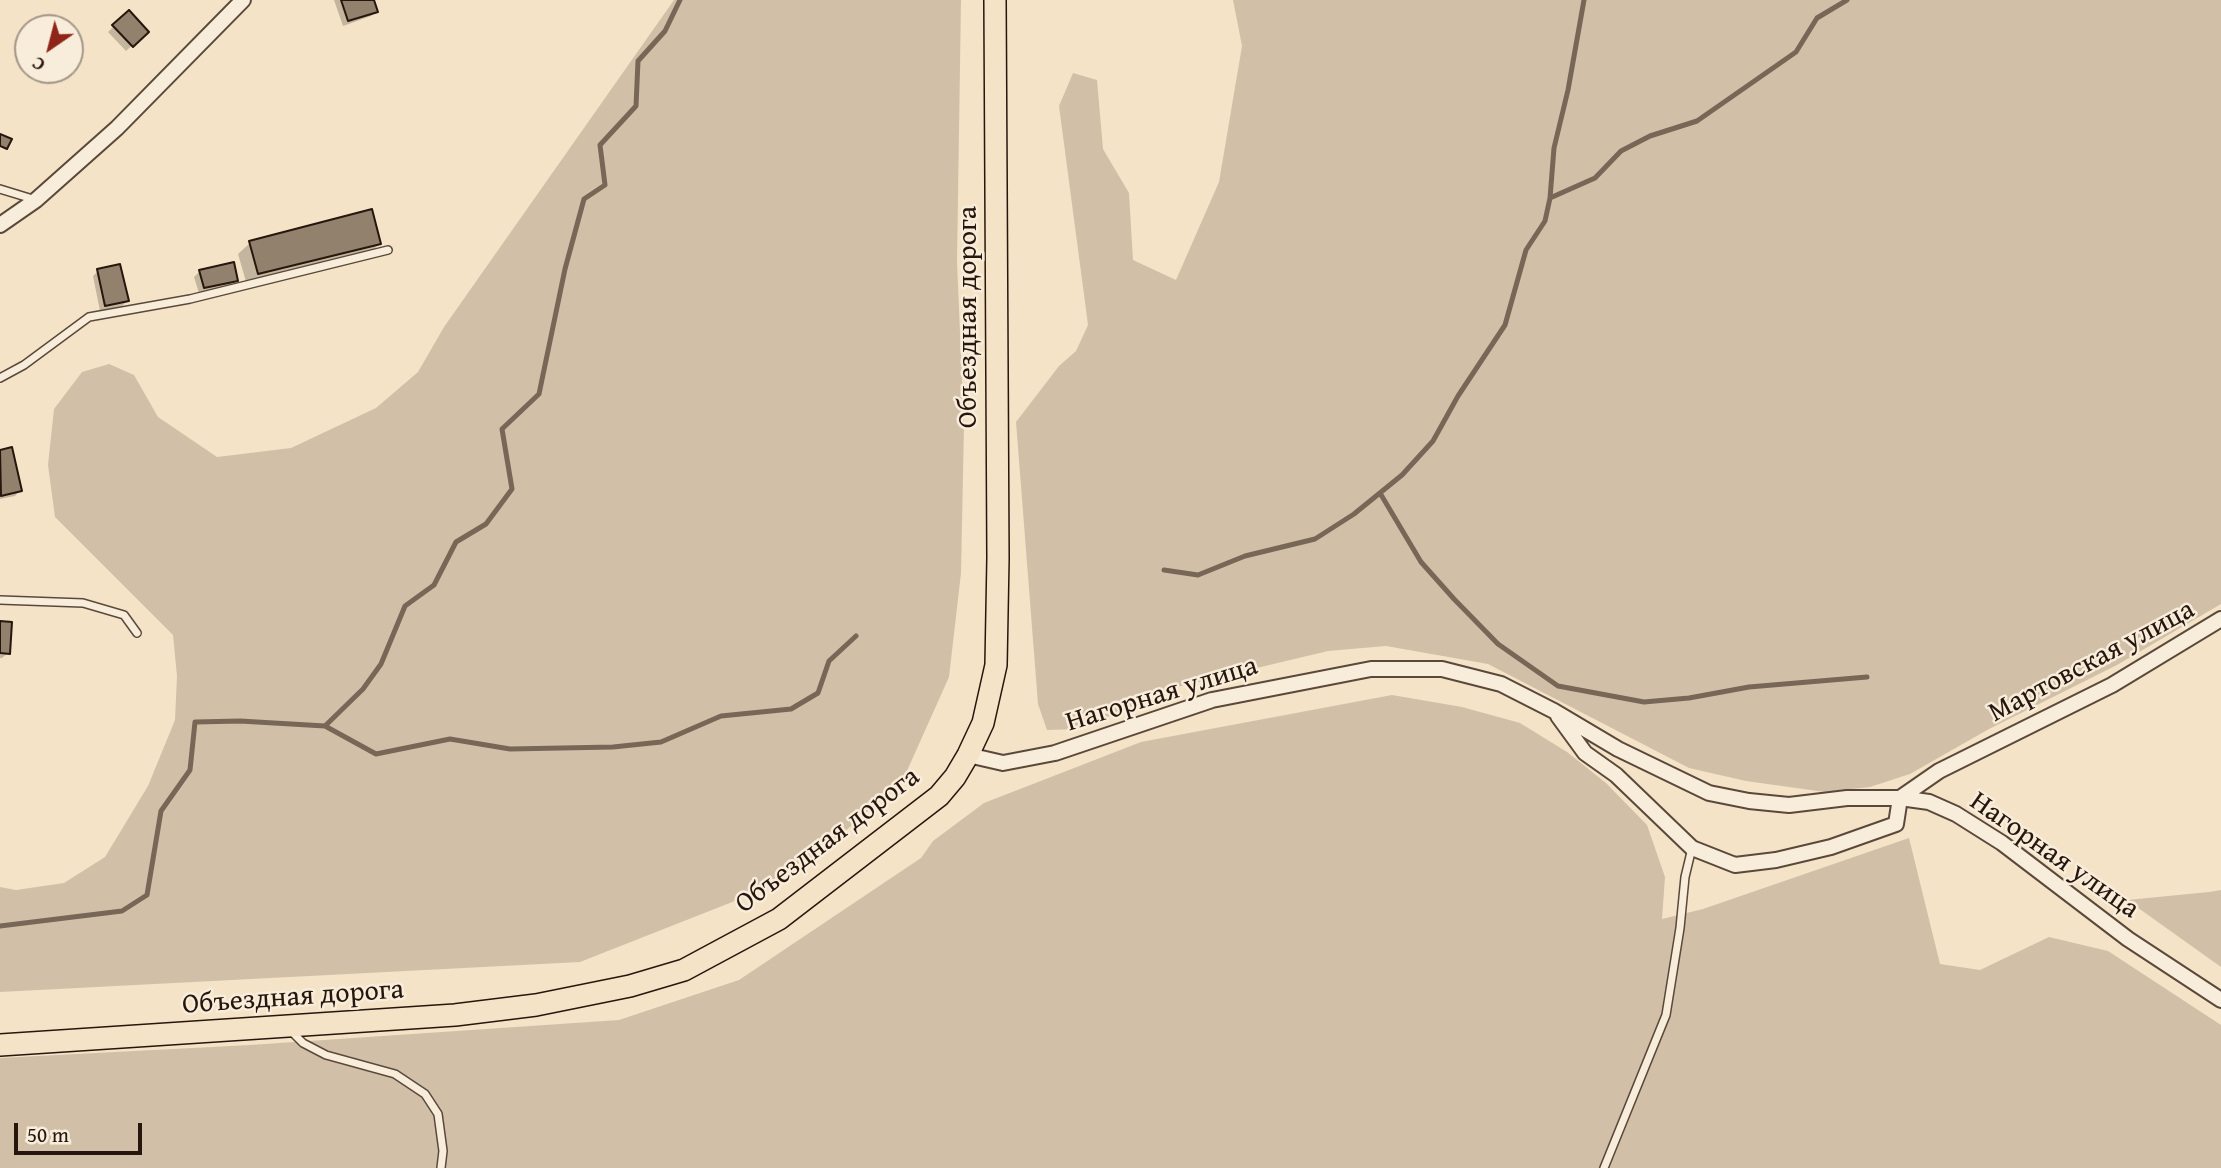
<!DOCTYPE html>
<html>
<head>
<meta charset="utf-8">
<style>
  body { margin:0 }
  #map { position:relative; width:2221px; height:1168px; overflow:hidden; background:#f4e3c6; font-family:"Gentium Book Plus",serif }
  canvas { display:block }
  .north { position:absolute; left:14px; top:14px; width:70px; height:70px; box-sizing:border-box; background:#f8edda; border:2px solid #a49788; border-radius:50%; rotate:215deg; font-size:19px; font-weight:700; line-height:28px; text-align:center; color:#27160d }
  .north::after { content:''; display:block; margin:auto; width:24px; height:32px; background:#8f2418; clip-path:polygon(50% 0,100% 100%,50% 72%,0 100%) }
  .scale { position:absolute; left:14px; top:1123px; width:128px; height:32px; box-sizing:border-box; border:4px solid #27160d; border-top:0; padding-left:9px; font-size:21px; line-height:24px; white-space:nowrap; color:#27160d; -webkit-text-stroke:5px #f8edda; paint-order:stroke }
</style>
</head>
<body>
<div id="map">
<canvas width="2221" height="1168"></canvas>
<div class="north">С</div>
<div class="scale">50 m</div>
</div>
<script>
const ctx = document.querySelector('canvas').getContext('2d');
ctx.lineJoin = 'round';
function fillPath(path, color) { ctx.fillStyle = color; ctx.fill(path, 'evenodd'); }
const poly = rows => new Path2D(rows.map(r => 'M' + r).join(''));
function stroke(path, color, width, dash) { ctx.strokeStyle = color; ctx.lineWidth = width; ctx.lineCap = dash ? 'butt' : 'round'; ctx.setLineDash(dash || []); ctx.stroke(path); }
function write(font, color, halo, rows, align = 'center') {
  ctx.font = font + ' "Gentium Book Plus",serif'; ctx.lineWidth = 5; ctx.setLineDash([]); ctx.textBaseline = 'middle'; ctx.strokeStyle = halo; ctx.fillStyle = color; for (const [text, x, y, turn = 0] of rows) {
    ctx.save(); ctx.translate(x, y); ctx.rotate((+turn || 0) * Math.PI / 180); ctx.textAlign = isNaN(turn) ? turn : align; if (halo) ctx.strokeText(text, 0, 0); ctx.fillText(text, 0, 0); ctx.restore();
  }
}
const green = poly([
  [674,0,961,0,957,262,964,426,961,573,949,677,902,782,836,839,778,884,580,962,0,992,0,887,16,890,64,883,105,857,148,786,175,720,177,676,173,635,55,517,48,465,54,409,82,372,109,364,134,375,158,417,217,457,291,448,376,408,418,372,444,327],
  [1233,0,2221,0,2221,604,2117,665,1989,729,1910,774,1870,787,1825,792,1746,781,1689,768,1488,664,1386,646,1328,651,1177,687,1080,729,1047,730,1038,704,1016,422,1059,366,1076,351,1088,325,1059,106,1073,73,1097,80,1103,149,1129,193,1133,260,1176,280,1219,182,1242,46],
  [1392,695,1462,707,1520,723,1567,752,1606,783,1647,825,1665,877,1662,919,1703,909,1909,838,1940,964,1980,970,2049,937,2108,951,2221,1025,2221,1168,0,1168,0,1058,250,1045,619,1020,739,980,921,858,933,841,984,803,1141,742],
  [2221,890,2221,967,2127,900,2209,892]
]);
const shadow = poly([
  [334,0,373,0,376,11,371,16,343,26],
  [129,12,147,32,126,51,108,32],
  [28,43,28,61,19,52],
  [250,243,379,244,368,255,247,285,238,254],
  [232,264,236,280,230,285,199,293,194,277,199,272],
  [98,271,127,301,122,306,100,311,93,276],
  [11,449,20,490,15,496,0,499,0,451],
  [0,623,8,653,2,658,0,658]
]);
const stream = poly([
  [1550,198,1595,178,1621,151,1650,136,1697,121,1796,52,1817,18,1847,0],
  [1380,493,1421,562,1454,599,1498,644,1558,686,1644,702,1689,698,1749,687,1867,677],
  [1164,570,1198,575,1245,556,1315,539,1354,514,1402,475,1433,441,1458,396,1505,325,1526,250,1545,221,1550,198,1554,148,1568,90,1584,0],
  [325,726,363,689,381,664,405,606,434,585,456,542,486,524,512,489,502,429,539,394,565,269,584,199,605,185,600,145,636,106,638,61,665,31,680,0],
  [0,926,122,911,147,895,161,811,190,770,195,722,240,721,325,726,376,754,450,739,510,749,613,747,661,742,721,716,791,709,818,693,829,661,856,636]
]);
const building = poly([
  [341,0,374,0,378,12,348,21,341,0],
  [129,10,149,32,133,47,112,25,129,10],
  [0,134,12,139,7,149,0,146,0,134],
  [372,209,381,244,258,274,249,241,372,209],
  [234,262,238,281,204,288,199,270,234,262],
  [120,264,129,301,105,306,97,269,120,264],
  [12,447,22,491,1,496,0,450,12,447],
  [0,621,12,622,10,654,0,653,0,621]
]);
const service = poly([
  [0,189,36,200],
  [0,378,24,365,89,317,190,299,388,250],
  [0,600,83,603,124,615,137,633],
  [290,1030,303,1043,326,1055,395,1074,425,1094,438,1114,443,1151,441,1168],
  [1604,1168,1666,1015,1680,928,1685,877,1692,848]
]);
const minor = poly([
  [0,225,36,200,117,128,243,0],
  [1558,716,1585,753,1616,775,1692,848,1735,865,1776,860,1831,847,1896,824,1900,798,1929,802,1956,814,2002,843,2128,939,2221,1000],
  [968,755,1003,763,1055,753,1212,700,1371,669,1442,669,1501,684,1554,711,1618,749,1709,793,1749,801,1789,805,1847,798,1900,798,1939,771,2112,685,2221,619]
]);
const primary = poly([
  [0,1045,455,1015,536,1005,630,986,684,970,779,919,939,796,955,777,968,755,983,723,996,665,998,558,995,0]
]);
const streetNames = [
  ["Объездная дорога",969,317,-90],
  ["Мартовская улица",2092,662,-28],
  ["Нагорная улица",1162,695,-17],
  ["Объездная дорога",828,841,-37],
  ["Нагорная улица",2054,856,35],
  ["Объездная дорога",293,998,-4]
];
fillPath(green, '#d1c0a7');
fillPath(shadow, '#0003');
stroke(stream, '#786756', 5);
fillPath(building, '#92816d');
stroke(building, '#27160d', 2);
stroke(service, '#5a493b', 10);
stroke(minor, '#5a493b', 18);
stroke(primary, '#27160d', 24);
stroke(service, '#f8edda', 7);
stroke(minor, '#f8edda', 14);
stroke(primary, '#f4e3c6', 21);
write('28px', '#27160d', '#f8edda', streetNames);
</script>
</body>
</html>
